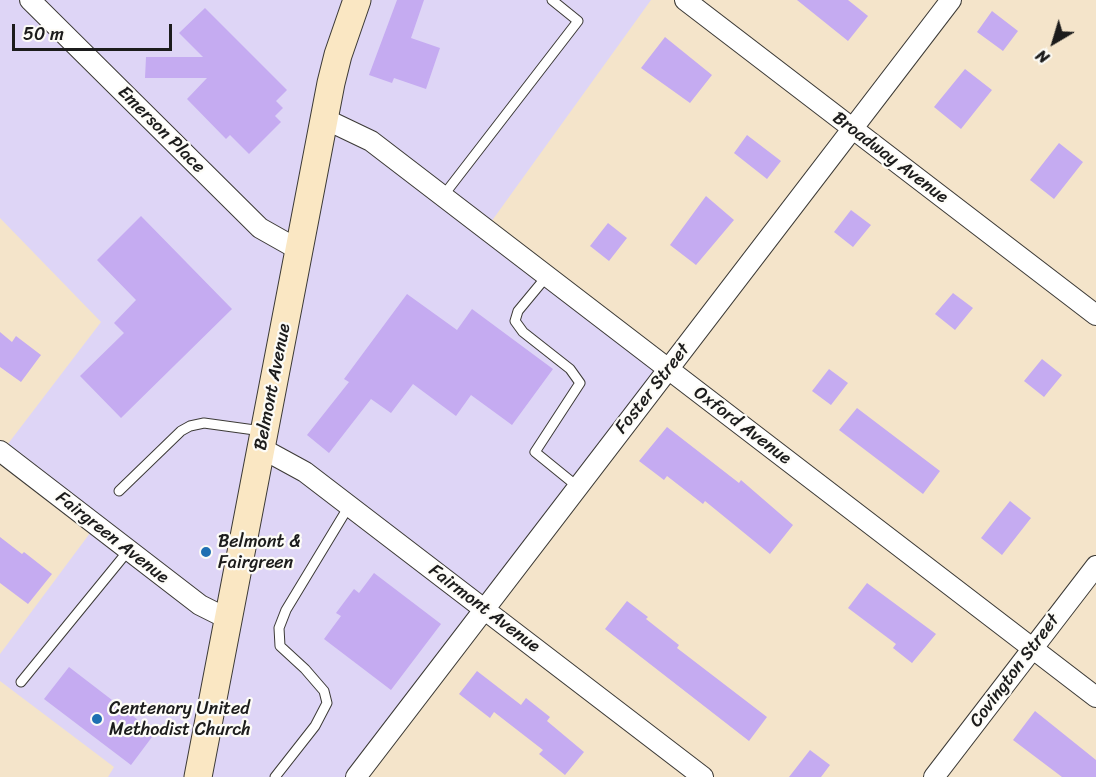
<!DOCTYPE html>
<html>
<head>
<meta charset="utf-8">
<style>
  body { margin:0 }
  #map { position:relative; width:1096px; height:777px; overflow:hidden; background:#f4e4ca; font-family:Sriracha,sans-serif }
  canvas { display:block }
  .north { position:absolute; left:1024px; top:12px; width:60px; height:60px; -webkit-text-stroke:4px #fdfcf7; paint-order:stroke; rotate:218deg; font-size:16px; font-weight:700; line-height:24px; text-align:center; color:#1c1c1c }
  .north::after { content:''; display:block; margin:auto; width:21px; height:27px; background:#1c1c1c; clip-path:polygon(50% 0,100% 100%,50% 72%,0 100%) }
  .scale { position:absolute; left:12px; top:24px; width:160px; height:27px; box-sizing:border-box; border:3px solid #1c1c1c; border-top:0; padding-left:8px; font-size:18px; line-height:21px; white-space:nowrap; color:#1c1c1c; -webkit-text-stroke:4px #fdfcf7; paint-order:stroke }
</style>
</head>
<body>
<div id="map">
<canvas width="1096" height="777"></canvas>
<div class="north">N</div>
<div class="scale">50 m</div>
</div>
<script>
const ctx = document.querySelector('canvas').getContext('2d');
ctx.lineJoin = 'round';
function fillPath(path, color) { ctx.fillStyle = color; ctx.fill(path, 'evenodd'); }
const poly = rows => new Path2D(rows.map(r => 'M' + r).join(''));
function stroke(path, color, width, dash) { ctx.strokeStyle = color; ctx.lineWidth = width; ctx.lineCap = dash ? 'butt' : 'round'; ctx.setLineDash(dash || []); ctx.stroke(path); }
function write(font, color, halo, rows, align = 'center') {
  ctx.font = font + ' Sriracha,sans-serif'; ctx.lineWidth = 4.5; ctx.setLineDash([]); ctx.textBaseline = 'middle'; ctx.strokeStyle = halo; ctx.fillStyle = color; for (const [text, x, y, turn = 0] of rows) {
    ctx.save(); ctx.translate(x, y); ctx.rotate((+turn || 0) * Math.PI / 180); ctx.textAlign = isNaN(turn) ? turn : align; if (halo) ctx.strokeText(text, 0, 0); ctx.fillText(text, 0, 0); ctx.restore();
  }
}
const built = poly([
  [0,0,651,0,486,229,668,369,356,777,108,777,114,767,0,681,0,654,96,525,1,453,101,322,0,218]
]);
const building = poly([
  [397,0,424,0,411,38,440,48,426,89,394,78,392,83,369,75],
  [797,0,848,0,868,16,848,41],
  [205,8,287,90,276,101,283,108,275,116,281,122,249,154,230,135,226,139,187,99,207,78,145,78,146,57,203,57,179,33],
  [992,11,1018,31,1003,51,977,32],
  [665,37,712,75,690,103,641,68],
  [965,69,992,90,961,129,934,107],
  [747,135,781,161,767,179,734,153],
  [1059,143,1083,162,1054,199,1030,180],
  [706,196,734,220,696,265,670,245],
  [851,210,871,225,853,247,834,232],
  [141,216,232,309,121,418,80,376,124,333,114,323,136,300,97,260],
  [608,223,627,238,609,261,590,246],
  [953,293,973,308,955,330,935,314],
  [407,294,457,330,472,309,553,369,512,425,471,395,456,416,413,384,391,413,371,399,329,453,307,435,349,382,344,379],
  [0,332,12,342,16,336,41,355,21,382,0,367],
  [1042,359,1062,375,1044,397,1024,381],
  [829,369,848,383,831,405,812,391],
  [857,408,940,471,923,494,839,430],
  [667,427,739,483,741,480,793,525,770,554,705,501,703,504,667,476,664,480,639,461],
  [1010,501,1031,518,1002,555,981,538],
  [0,537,22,554,24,552,52,574,28,604,0,583],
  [374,573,441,624,391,690,324,639,341,616,336,613,354,589,359,593],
  [867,583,936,634,912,663,893,648,896,644,848,608],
  [627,601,648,617,646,619,679,645,677,648,767,717,749,741,605,629],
  [69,667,155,733,131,765,44,699],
  [477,671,521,705,526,698,550,717,547,721,584,752,565,775,539,754,543,750,494,712,490,718,459,694],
  [1035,711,1096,760,1096,777,1062,777,1013,740],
  [810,750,830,765,821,777,789,777]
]);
const lane = poly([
  [443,196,578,21,552,0],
  [547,276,518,311,515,321,523,332,570,369,580,383,535,452,578,487],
  [119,491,181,431,190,426,204,423,262,431],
  [21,682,128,551],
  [275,777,315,726,327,703,324,691,305,669,280,646,279,628,286,610,349,506]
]);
const street = poly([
  [30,0,260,228,299,250],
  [685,0,1096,315],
  [325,119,371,141,1096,697],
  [261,448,305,472,703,777],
  [0,451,200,605,228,619],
  [356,777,951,0],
  [934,777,1096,566]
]);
const secondary = poly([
  [198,777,331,83,338,55,357,0]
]);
const markers = [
  [206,552,6,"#1f6fb2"],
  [97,719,6,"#1f6fb2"]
];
const streetNames = [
  ["Emerson Place",161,130,45],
  ["Broadway Avenue",890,158,37],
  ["Belmont Avenue",273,387,-79],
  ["Foster Street",653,389,-52],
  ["Oxford Avenue",742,426,37],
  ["Fairgreen Avenue",112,538,38],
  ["Fairmont Avenue",484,609,37],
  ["Covington Street",1015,671,-53]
];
const poiNames = [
  ["Belmont &",218,542],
  ["Fairgreen",218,563],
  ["Centenary United",109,709],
  ["Methodist Church",109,730]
];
fillPath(built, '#ded5f6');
fillPath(building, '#c5abf1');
stroke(lane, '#3c3a36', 11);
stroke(street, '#3c3a36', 22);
stroke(secondary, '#3c3a36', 29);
stroke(lane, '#fff', 9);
stroke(street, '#fff', 20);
stroke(secondary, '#fae7c3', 27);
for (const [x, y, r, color] of markers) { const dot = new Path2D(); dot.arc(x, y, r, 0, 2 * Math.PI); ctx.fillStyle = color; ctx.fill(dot); stroke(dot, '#fdfcf7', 2); }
write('18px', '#1c1c1c', '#fdfcf7', streetNames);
write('18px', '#1c1c1c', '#fdfcf7', poiNames, 'left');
</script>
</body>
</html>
